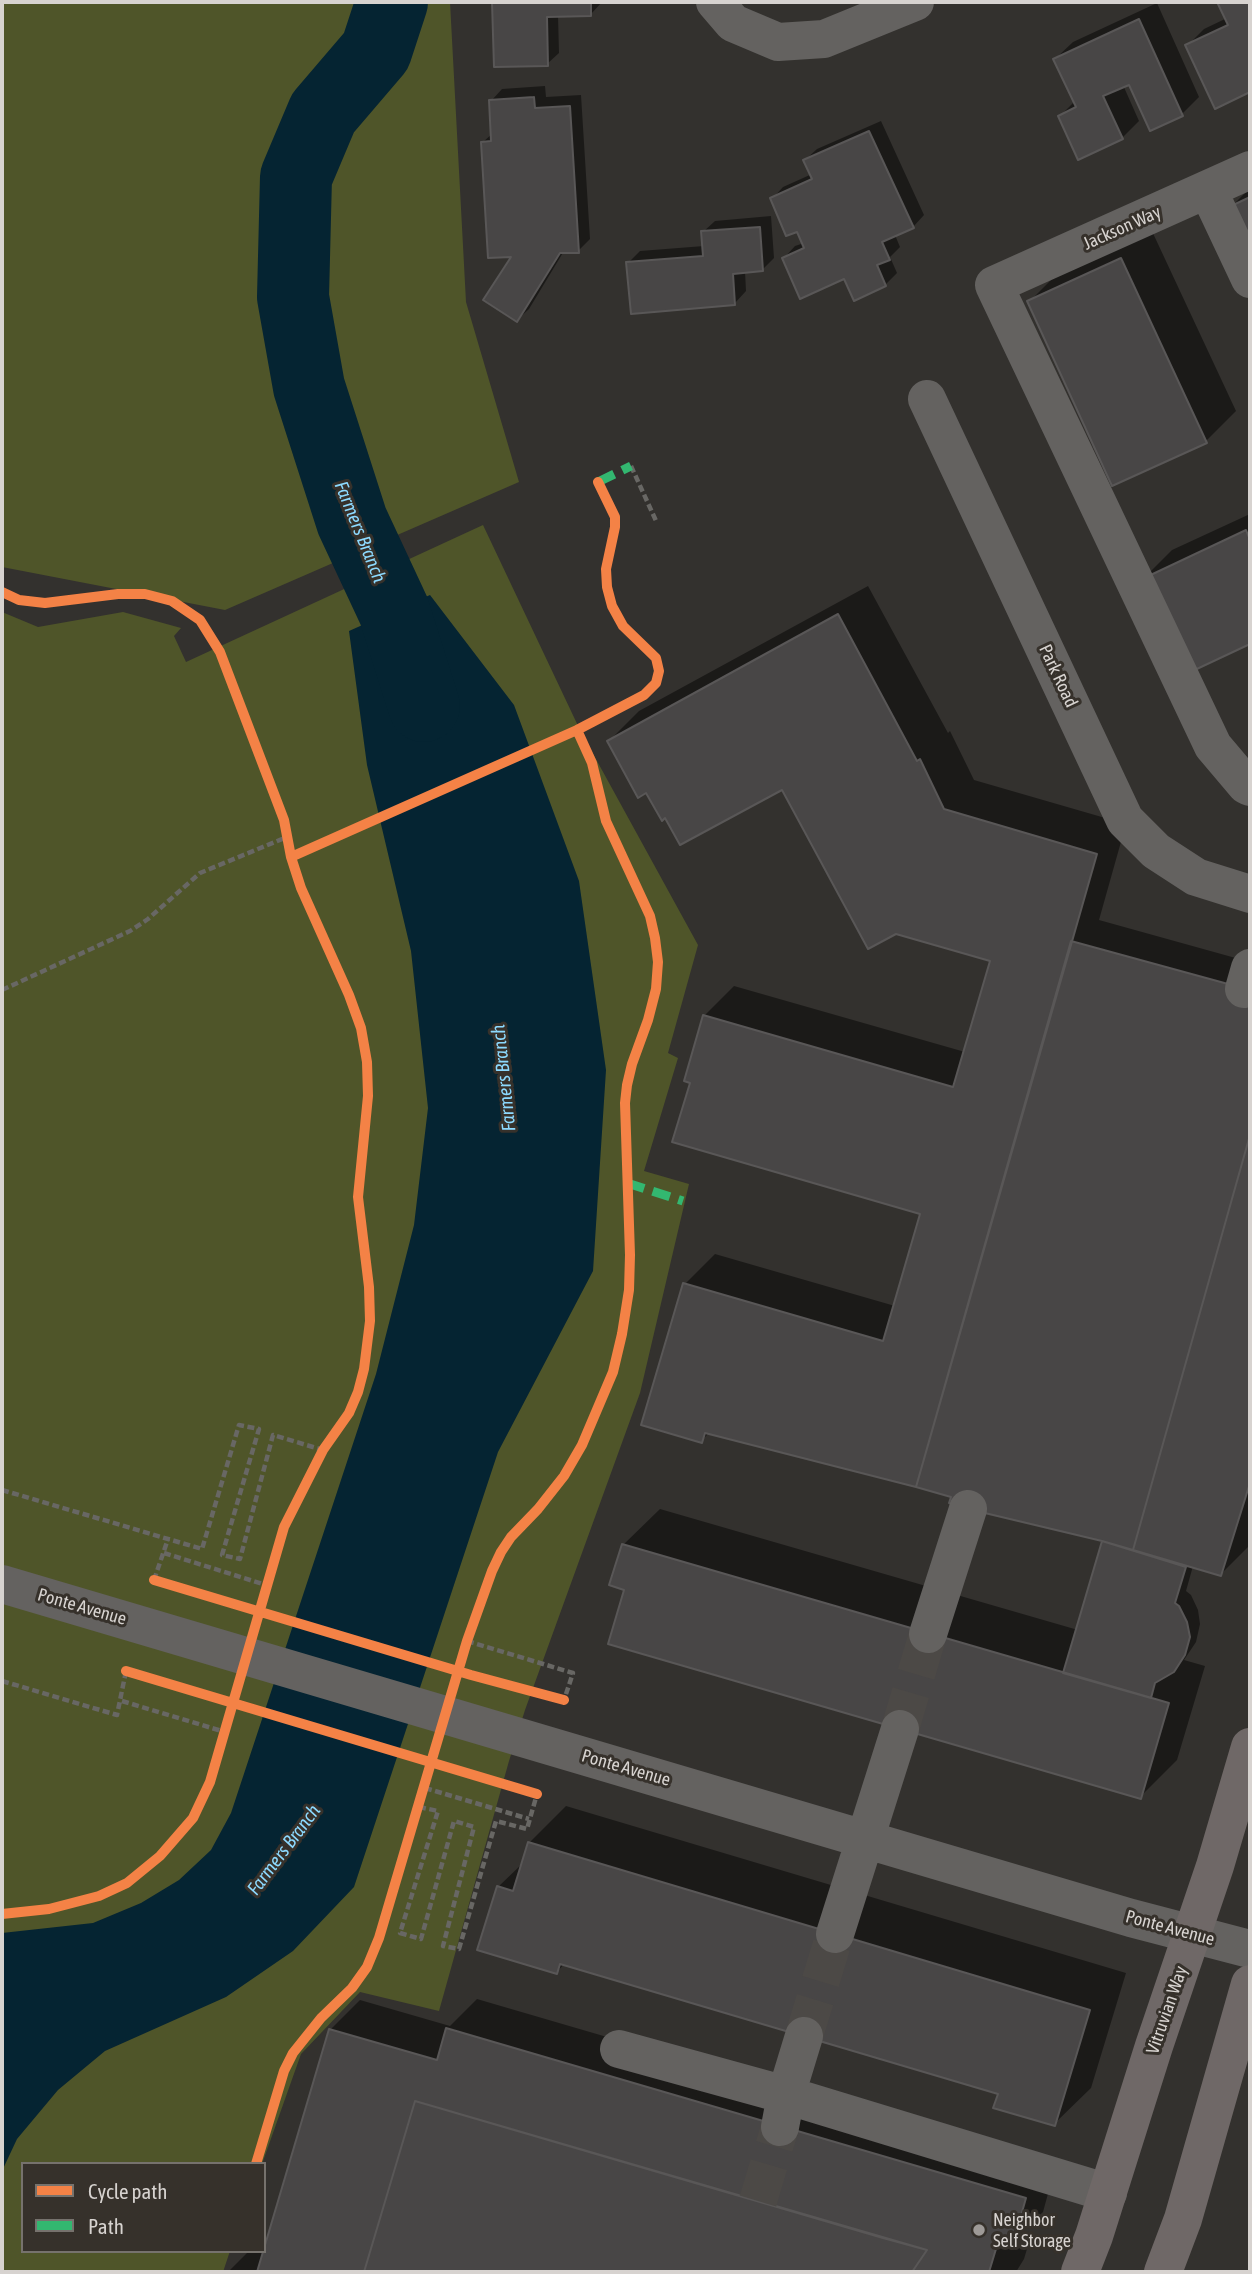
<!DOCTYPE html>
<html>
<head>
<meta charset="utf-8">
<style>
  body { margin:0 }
  #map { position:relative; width:1252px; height:2274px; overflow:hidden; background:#33312e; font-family:"Asap Condensed",sans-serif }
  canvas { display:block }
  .frame { position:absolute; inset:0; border:4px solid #d7d3d0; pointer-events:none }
  .legend { position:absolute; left:21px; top:2162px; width:245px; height:91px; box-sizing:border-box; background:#36312b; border:2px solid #76726d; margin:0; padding:9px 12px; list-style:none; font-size:21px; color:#d7d3d0 }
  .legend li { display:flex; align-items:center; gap:14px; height:35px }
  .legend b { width:35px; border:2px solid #76726d }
</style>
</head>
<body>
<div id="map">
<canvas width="1252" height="2274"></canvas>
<div class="frame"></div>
<ul class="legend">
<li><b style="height:9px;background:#f48246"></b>Cycle path</li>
<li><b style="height:9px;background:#33b770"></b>Path</li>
</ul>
</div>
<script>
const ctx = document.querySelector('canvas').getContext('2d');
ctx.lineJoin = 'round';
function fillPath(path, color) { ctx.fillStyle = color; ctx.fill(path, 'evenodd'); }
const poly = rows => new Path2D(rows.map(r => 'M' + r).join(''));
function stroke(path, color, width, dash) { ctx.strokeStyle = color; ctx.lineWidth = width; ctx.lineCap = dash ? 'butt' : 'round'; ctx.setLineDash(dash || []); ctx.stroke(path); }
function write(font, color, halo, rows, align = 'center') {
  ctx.font = font + ' "Asap Condensed",sans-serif'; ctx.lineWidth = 6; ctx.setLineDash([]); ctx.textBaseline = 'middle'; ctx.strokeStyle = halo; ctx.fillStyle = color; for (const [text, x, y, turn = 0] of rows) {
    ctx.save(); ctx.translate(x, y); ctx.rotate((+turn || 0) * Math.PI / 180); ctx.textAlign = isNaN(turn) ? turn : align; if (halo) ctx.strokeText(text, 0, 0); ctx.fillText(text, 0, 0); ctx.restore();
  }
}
const green = poly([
  [2,2,450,2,466,302,519,482,225,610,2,567],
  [483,525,580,730,698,945,668,1053,678,1058,644,1171,689,1184,640,1393,525,1710,509,1761,439,2011,360,1992,301,2054,262,2164,23,2164,23,2251,230,2251,223,2272,2,2272,2,612,38,627,123,612,181,628,174,636,186,662]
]);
const water = poly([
  [430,595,514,705,579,881,606,1070,593,1271,498,1452,354,1887,293,1951,226,1997,105,2051,58,2090,17,2139,2,2171,2,1933,93,1923,141,1903,179,1880,211,1850,231,1813,376,1374,414,1225,428,1108,411,951,367,765,349,631]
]);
const shadow = poly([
  [493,2,602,2,591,14,558,15,559,53,547,64,496,65],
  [1220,2,1250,2,1250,90,1216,106,1187,46,1204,29,1227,18],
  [1157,3,1199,97,1182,114,1129,83,1123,85,1139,121,1122,138,1060,116,1075,101,1055,59,1073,42],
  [545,86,546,97,581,95,590,239,578,251,564,251,529,309,517,320,514,255,483,142,493,133,491,101,502,89],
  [881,121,924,215,913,227,895,235,900,247,890,257,897,273,885,285,845,277,784,258,795,246,804,243,798,230,772,199,783,187,812,174,805,160,817,149],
  [1250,188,1250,249,1231,207],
  [771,216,774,258,762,270,745,271,746,291,735,303,628,263,640,251,704,246,703,232,715,221],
  [1151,229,1236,411,1206,441,1029,302,1059,272],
  [1250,514,1250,642,1185,672,1142,580,1172,550],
  [868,586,948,733,950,731,974,780,1126,824,1099,920,1250,962,1250,1545,1221,1574,1193,1566,1186,1591,1191,1595,1198,1610,1200,1624,1196,1642,1184,1660,1205,1666,1177,1760,1140,1797,627,1589,623,1545,660,1509,1078,1630,1104,1539,953,1496,709,1433,701,1441,685,1284,715,1254,895,1306,922,1213,692,1081,704,1016,734,986,965,1052,992,960,782,788,666,816,609,741,639,711],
  [566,1806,1126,1973,1091,2088,1054,2124,1000,2093,565,1963,557,1972,498,1887,524,1862,529,1843],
  [477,1999,1055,2168,1043,2212,1020,2234,1017,2247,1027,2249,1024,2259,1016,2272,228,2272,249,2251,265,2251,330,2030,360,2000,450,2026]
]);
const river = poly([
  [392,2,376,51,323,113,296,177,293,297,309,387,352,521,394,611,424,706]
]);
const building = poly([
  [492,2,591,2,591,16,547,17,548,66,494,67,492,2],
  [1217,2,1250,2,1250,92,1215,109,1185,45,1228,25,1217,2],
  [1139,19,1183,116,1150,131,1129,85,1103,96,1123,139,1078,160,1058,116,1076,107,1053,59,1139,19],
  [534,97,535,108,570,106,579,253,560,253,517,322,483,300,511,257,488,258,481,142,491,141,489,100,534,97],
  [869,131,914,228,882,242,890,260,877,265,886,286,854,301,844,279,800,299,782,258,804,248,797,232,786,236,770,198,812,179,803,160,869,131],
  [1250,197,1250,253,1229,207,1250,197],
  [760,227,763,271,733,274,735,305,631,314,626,262,703,256,701,231,760,227],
  [1121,258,1207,443,1112,486,1027,301,1121,258],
  [1246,530,1250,540,1250,644,1184,675,1140,580,1246,530],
  [838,614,917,761,920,759,944,809,1097,854,916,1487,705,1433,702,1443,641,1425,683,1283,883,1341,920,1214,672,1142,690,1083,684,1081,703,1015,953,1087,990,961,896,934,868,949,782,790,680,845,665,818,662,821,646,793,638,798,607,741,838,614],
  [1071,941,1250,990,1250,1135,1133,1550,1102,1541,968,1509,949,1503,951,1497,916,1487,1071,941],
  [1250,1135,1250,1483,1221,1576,1133,1550,1250,1135],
  [1102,1541,1186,1567,1175,1603,1179,1606,1187,1622,1190,1637,1185,1655,1174,1672,1155,1683,1151,1698,1063,1673,1102,1541],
  [622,1544,1169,1703,1141,1799,608,1644,624,1590,609,1585,622,1544],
  [528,1842,1090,2010,1055,2126,993,2108,998,2094,560,1964,557,1974,477,1950,497,1886,513,1891,528,1842],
  [446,2028,1026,2198,1013,2244,999,2239,989,2272,912,2272,927,2250,415,2101,364,2272,257,2272,329,2029,437,2060,446,2028],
  [415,2101,883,2238,927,2250,912,2272,364,2272,415,2101]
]);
const minorTunnel = poly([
  [900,1729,928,1634],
  [804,2036,835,1934],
  [758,2201,780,2127]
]);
const path = poly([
  [631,466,657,523],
  [2,990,130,931,148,919,200,873,287,837],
  [2,1490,202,1549,239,1425,259,1429,222,1555,240,1559,273,1435,323,1450],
  [164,1553,266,1585],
  [154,1580,168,1539],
  [467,1641,573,1673,564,1700],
  [2,1681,117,1715,126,1671],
  [122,1701,225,1732],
  [425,1788,529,1819],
  [419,1807,438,1811,400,1933,421,1939,454,1821,474,1827,443,1946,459,1949,496,1821,527,1829,537,1794]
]);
const minor = poly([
  [715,2,733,23,778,42,824,39,915,2],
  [1250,170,994,285,1213,746,1246,785,1250,787],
  [1208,190,1250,279],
  [927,399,1125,820,1156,851,1196,877,1250,894],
  [1244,989,1250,968],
  [2,1584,1131,1918,1250,1949],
  [928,1634,968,1509],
  [835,1934,900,1729],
  [619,2049,786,2095,1108,2193],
  [780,2127,786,2095,804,2036]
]);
const major = poly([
  [1080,2272,1094,2236,1154,2046,1215,1866,1250,1747],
  [1163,2272,1183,2219,1250,1984]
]);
const quiet = poly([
  [598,482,631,466],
  [627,1183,683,1201]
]);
const cycleway = poly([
  [2,592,19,600,45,603,118,594,145,594,172,601,200,620,220,652,284,820,291,857,301,888,349,995,361,1028,367,1062,368,1096,358,1197,369,1287,370,1321,364,1369,358,1392,349,1413,323,1450,284,1527,210,1782,193,1818,160,1856,127,1883,99,1896,49,1909,2,1914],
  [291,857,577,730,644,695,656,683,659,671,656,658,623,626,612,606,607,587,606,569,615,527,615,517,598,482],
  [154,1580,471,1675,564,1700],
  [126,1671,537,1794],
  [256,2164,284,2071,293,2053,321,2018,352,1988,367,1967,379,1938,467,1641,492,1571,501,1552,511,1537,538,1509,564,1476,582,1445,613,1372,622,1334,629,1290,630,1255,625,1103,627,1085,632,1064,648,1020,656,989,658,962,655,938,650,916,606,821,592,763,577,730]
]);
const markers = [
  [979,2230,7,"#9e9a97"]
];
const streetNames = [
  ["Jackson Way",1122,228,-24],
  ["Park Road",1058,676,65],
  ["Ponte Avenue",82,1607,16],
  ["Ponte Avenue",626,1768,16],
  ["Ponte Avenue",1170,1928,15],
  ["Vitruvian Way",1167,2010,-71]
];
const poiNames = [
  ["Neighbor",993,2220],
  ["Self Storage",993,2241]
];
const waterNames = [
  ["Farmers Branch",360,532,68],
  ["Farmers Branch",504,1078,-96],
  ["Farmers Branch",284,1850,-53]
];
fillPath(green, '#4f5529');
fillPath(water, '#052432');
fillPath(shadow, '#0007');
stroke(river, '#052432', 72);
fillPath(building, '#484646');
stroke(building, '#595757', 2);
stroke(minorTunnel, '#4c4946', 38, [38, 19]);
stroke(path, '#686764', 4.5, [7, 3.5]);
stroke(minor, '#646260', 38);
stroke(major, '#6f6867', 38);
stroke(quiet, '#33b770', 9, [18, 9]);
stroke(cycleway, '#f48246', 10);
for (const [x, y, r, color] of markers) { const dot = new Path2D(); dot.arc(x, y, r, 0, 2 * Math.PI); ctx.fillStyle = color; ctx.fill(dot); stroke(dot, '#36312b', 2.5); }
write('18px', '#d7d3d0', '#36312b', streetNames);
write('18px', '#d7d3d0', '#36312b', poiNames, 'left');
write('italic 19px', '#8cd9fe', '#36312b', waterNames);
</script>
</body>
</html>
